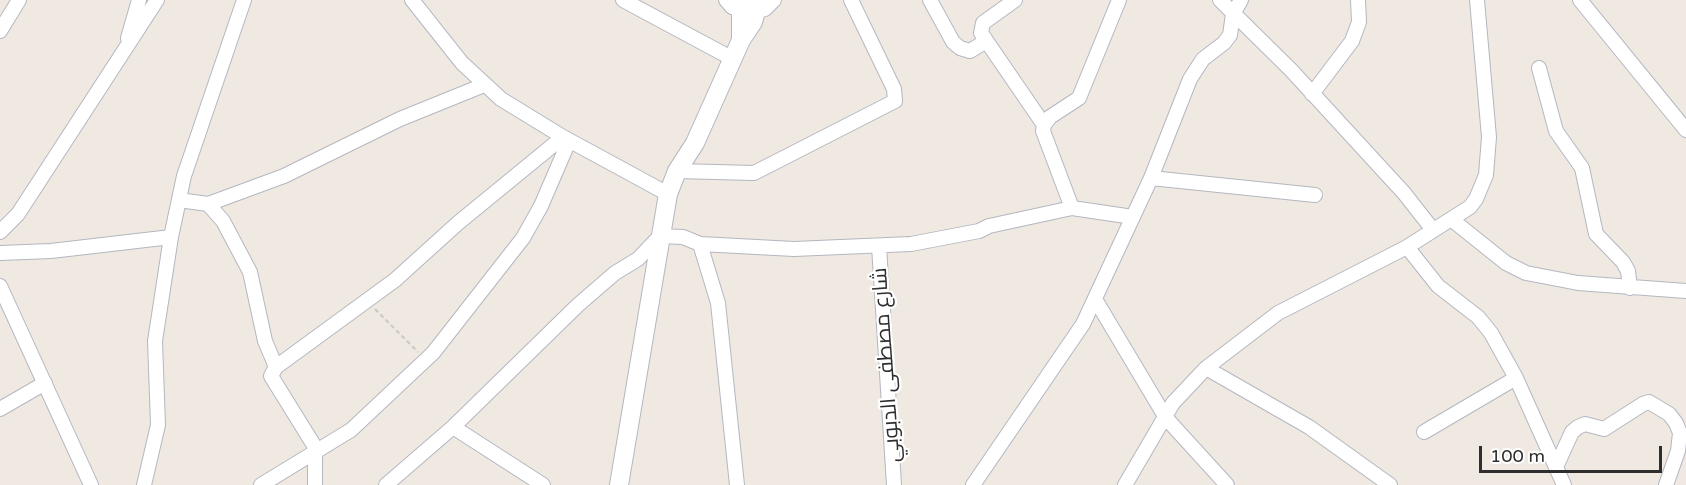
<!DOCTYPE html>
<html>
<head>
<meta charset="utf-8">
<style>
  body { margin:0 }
  #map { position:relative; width:1686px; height:485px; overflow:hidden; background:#efe9e1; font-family:"Varela Round",sans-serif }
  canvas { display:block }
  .scale { position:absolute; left:1479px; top:446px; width:183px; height:27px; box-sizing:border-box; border:3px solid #2e2e2e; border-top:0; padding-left:8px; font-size:18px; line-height:21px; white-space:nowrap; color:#2e2e2e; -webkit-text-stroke:4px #fff; paint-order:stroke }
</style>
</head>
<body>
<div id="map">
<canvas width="1686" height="485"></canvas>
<div class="scale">100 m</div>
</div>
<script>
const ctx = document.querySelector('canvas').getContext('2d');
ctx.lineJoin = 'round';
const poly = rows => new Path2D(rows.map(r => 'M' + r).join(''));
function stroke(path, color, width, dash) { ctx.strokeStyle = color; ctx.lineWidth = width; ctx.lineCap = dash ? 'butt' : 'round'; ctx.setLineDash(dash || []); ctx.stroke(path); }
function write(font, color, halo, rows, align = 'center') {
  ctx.font = font + ' "Varela Round",Cairo,sans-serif'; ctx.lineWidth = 4.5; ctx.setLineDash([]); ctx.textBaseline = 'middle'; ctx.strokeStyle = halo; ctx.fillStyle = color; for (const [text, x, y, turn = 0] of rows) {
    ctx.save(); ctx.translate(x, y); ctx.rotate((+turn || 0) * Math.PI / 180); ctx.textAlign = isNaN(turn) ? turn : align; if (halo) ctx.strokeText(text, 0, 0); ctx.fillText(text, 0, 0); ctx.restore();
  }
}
const path = poly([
  [375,309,418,352]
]);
const minor = poly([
  [412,0,462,63,501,99,563,137,668,194],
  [623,0,733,59],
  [726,0,732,7,749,12,765,9,774,0],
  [930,0,953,42,960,48,970,51,986,41],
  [1015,0,983,23,981,33,1044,125],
  [1220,0,1291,70,1404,193,1433,230],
  [1580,0,1686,130],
  [0,31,19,0],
  [128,38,139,0],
  [1539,68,1556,131,1582,168,1596,234,1623,262,1628,271,1630,288],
  [1312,94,1352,41,1359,22,1358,0],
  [677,171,754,173,895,101,894,89,851,0],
  [1151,178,1315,195],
  [179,200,208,204,223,221,250,272,265,341,276,367,395,280,458,223,563,137],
  [208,204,284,176,400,119,484,85],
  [1072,208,1043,131,1044,125,1050,117,1079,98,1119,0],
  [1451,219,1506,263,1526,273,1578,283,1686,291],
  [0,232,18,214,157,0],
  [700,244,718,303,737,485],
  [879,246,894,485],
  [1407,247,1438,286,1478,317,1491,333,1516,378,1564,485],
  [0,253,51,251,171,237],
  [0,286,91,485],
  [1095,299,1166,418,1227,485],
  [276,367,271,376,315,447,315,485],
  [1206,368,1309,427,1390,485],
  [0,409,45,383],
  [453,427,543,485],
  [1424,432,1516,378],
  [1556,467,1572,432,1578,427,1585,424,1604,429,1643,404,1649,402,1669,414,1676,423,1680,433,1678,451,1666,485],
  [144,485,158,425,155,341,171,237,184,176,244,0],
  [261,485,351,430,433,353,523,238,541,206,569,141],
  [386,485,453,427,578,305,615,273,638,259,660,236,683,237,700,244,794,249,911,244,979,231,989,226,1072,208,1133,217],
  [973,485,1083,324,1151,178,1190,79,1203,59,1224,43,1230,35,1233,14,1241,0],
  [1125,485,1173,403,1206,368,1278,313,1407,247,1470,207,1476,199,1486,175,1489,137,1477,0]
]);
const tertiary = poly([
  [741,0,741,40],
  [619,485,668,194,677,171,695,143,741,40,753,22,759,0]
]);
const streetNames = [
  ["شارع مصطفى الدبوبي",887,365,-94]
];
stroke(minor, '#b4b7c1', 16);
stroke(tertiary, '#b4b7c1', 20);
stroke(path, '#c9c9c9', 2, [4.5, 3]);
stroke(minor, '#fff', 14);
stroke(tertiary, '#fff', 18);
write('21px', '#2e2e2e', '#fff', streetNames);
</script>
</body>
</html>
